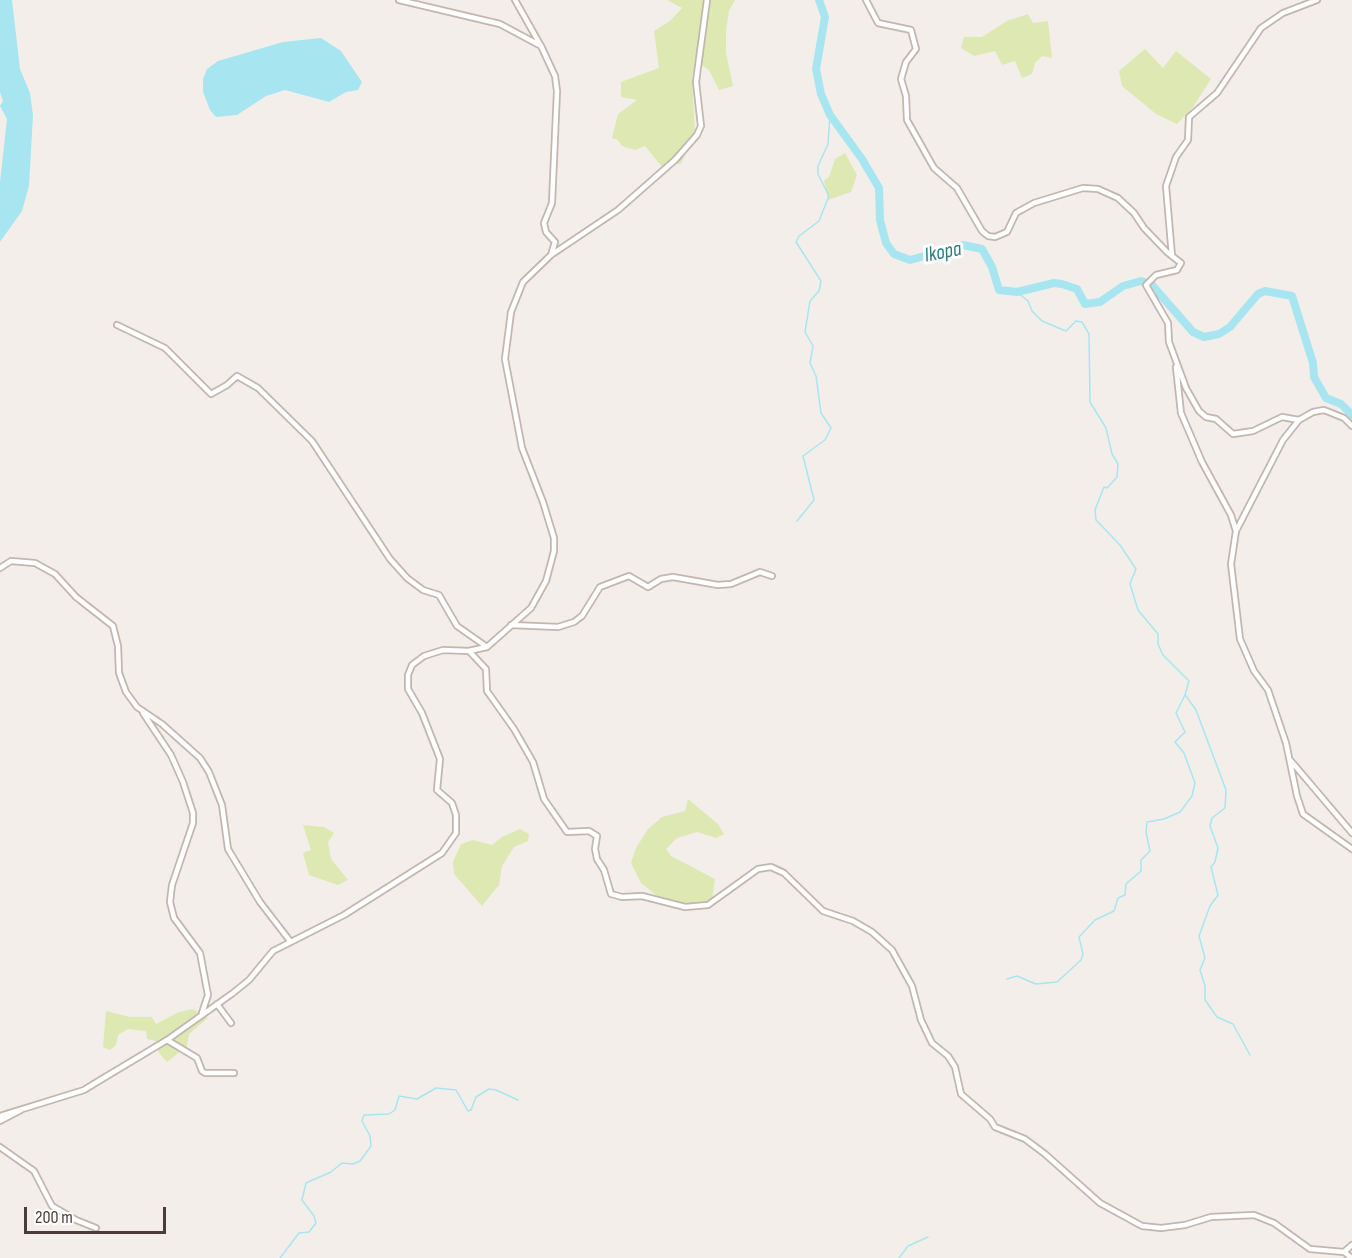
<!DOCTYPE html>
<html>
<head>
<meta charset="utf-8">
<style>
  body { margin:0 }
  #map { position:relative; width:1352px; height:1258px; overflow:hidden; background:#f4eeea; font-family:"Sofia Sans Condensed",sans-serif }
  canvas { display:block }
  .scale { position:absolute; left:24px; top:1207px; width:142px; height:27px; box-sizing:border-box; border:3px solid #483d38; border-top:0; padding-left:8px; font-size:18px; line-height:21px; white-space:nowrap; color:#483d38; -webkit-text-stroke:4px #fff; paint-order:stroke }
</style>
</head>
<body>
<div id="map">
<canvas width="1352" height="1258"></canvas>
<div class="scale">200 m</div>
</div>
<script>
const ctx = document.querySelector('canvas').getContext('2d');
ctx.lineJoin = 'round';
function fillPath(path, color) { ctx.fillStyle = color; ctx.fill(path, 'evenodd'); }
const poly = rows => new Path2D(rows.map(r => 'M' + r).join(''));
function stroke(path, color, width, dash) { ctx.strokeStyle = color; ctx.lineWidth = width; ctx.lineCap = dash ? 'butt' : 'round'; ctx.setLineDash(dash || []); ctx.stroke(path); }
function write(font, color, halo, rows, align = 'center') {
  ctx.font = font + ' "Sofia Sans Condensed",sans-serif'; ctx.lineWidth = 6; ctx.setLineDash([]); ctx.textBaseline = 'middle'; ctx.strokeStyle = halo; ctx.fillStyle = color; for (const [text, x, y, turn = 0] of rows) {
    ctx.save(); ctx.translate(x, y); ctx.rotate((+turn || 0) * Math.PI / 180); ctx.textAlign = isNaN(turn) ? turn : align; if (halo) ctx.strokeText(text, 0, 0); ctx.fillText(text, 0, 0); ctx.restore();
  }
}
const green = poly([
  [667,0,735,0,729,11,726,31,726,53,733,86,719,90,709,70,696,62,692,77,695,133,681,164,670,164,662,167,645,146,635,150,622,146,618,140,612,138,618,114,637,100,621,97,621,82,659,68,654,31,670,21,682,8],
  [1028,14,1033,23,1048,21,1052,58,1042,56,1035,63,1032,74,1022,78,1015,61,1002,65,995,51,974,56,961,48,964,37,982,37,1007,21],
  [1145,49,1163,68,1176,51,1211,79,1193,107,1177,124,1156,114,1122,86,1119,71],
  [845,153,857,175,851,192,828,200,824,180,829,177,835,159],
  [688,799,718,824,724,834,716,838,697,832,677,838,666,849,671,856,715,879,711,907,689,910,665,902,641,883,631,863,636,848,648,829,662,817,685,811],
  [303,825,324,827,334,833,328,842,331,859,348,880,338,885,309,875,303,853,311,850],
  [520,829,529,834,528,841,514,847,502,866,499,885,482,906,454,874,453,862,461,844,473,840,492,845,502,837],
  [193,1009,208,1018,189,1034,187,1046,167,1062,159,1053,156,1041,147,1039,146,1031,128,1029,118,1035,116,1045,110,1050,103,1047,106,1011,130,1017,152,1017,156,1024,179,1012]
]);
const water = poly([
  [0,0,12,0,20,69,30,93,33,115,29,186,22,211,0,242,0,182,7,119,0,106,3,101,0,92],
  [321,38,341,51,362,82,358,90,346,92,329,102,285,90,266,96,237,115,216,117,210,110,203,92,203,79,207,69,218,61,283,42]
]);
const stream = poly([
  [797,521,814,500,803,456,825,440,831,428,821,413,816,376,810,363,813,346,805,332,810,301,819,291,821,281,796,242,799,236,819,221,829,196,818,174,818,166,828,144,830,115],
  [1186,696,1196,710,1226,790,1225,808,1212,818,1210,826,1218,848,1215,862,1211,867,1218,895,1210,906,1199,936,1205,958,1200,970,1205,986,1205,1000,1217,1017,1233,1024,1250,1055],
  [1007,979,1017,976,1036,984,1057,982,1081,960,1083,954,1079,937,1095,920,1114,911,1118,898,1125,895,1126,884,1141,871,1141,860,1150,851,1146,832,1147,822,1164,819,1180,812,1192,796,1195,783,1184,753,1175,742,1185,732,1176,713,1185,695,1189,681,1163,655,1158,644,1158,634,1138,610,1130,584,1136,569,1120,545,1096,520,1095,510,1104,487,1107,488,1117,477,1118,464,1112,454,1106,428,1090,402,1089,334,1082,322,1076,321,1066,331,1042,321,1032,311,1028,301,1017,292],
  [280,1258,299,1233,309,1232,316,1223,314,1216,302,1200,306,1183,331,1172,342,1163,353,1164,360,1161,371,1146,370,1136,362,1121,364,1115,389,1114,395,1110,399,1096,417,1099,436,1088,456,1090,468,1111,471,1110,476,1097,489,1089,496,1090,518,1100],
  [899,1258,908,1246,928,1237]
]);
const river = poly([
  [819,0,825,17,816,69,821,94,830,115,862,159,879,188,880,220,886,243,894,254,910,260,963,245,982,249,992,267,999,290,1017,292,1054,283,1062,284,1077,289,1085,304,1100,302,1123,286,1141,281,1151,284,1193,332,1204,337,1219,334,1230,327,1258,294,1265,291,1292,296,1313,363,1314,377,1326,398,1341,404,1352,415]
]);
const street = poly([
  [399,0,500,24,541,46,555,76,557,91,552,203,544,223,546,232,555,242,551,255],
  [515,0,541,46],
  [866,0,878,23,911,30,916,49,906,62,901,79,906,96,907,120,934,168,957,188,982,231,988,236,995,237,1007,232,1016,213,1034,203,1083,188,1098,189,1118,198,1134,213,1144,228,1167,252,1181,263,1177,270,1156,275,1146,285,1168,323,1169,342,1186,388,1199,411,1206,417,1216,419,1233,434,1253,431,1282,417,1299,420],
  [1172,256,1166,186,1176,157,1188,140,1189,117,1217,93,1261,28,1283,13,1317,0],
  [117,325,165,348,211,394,227,385,237,376,258,388,312,441,390,559,407,578,423,590,439,595,457,626,487,647],
  [1176,367,1181,413,1202,462,1231,515,1236,531],
  [1352,426,1344,418,1324,410,1313,412,1299,420,1283,440,1236,531,1231,564,1240,639,1254,671,1268,690,1286,743,1297,796,1303,814,1352,849],
  [0,568,11,561,35,563,55,574,76,597,113,626,118,646,119,673,126,692,137,707,162,724,200,758,209,772,222,805,228,849,260,902,290,941],
  [511,625,558,627,574,622,582,616,600,587,629,576,648,587,661,579,673,577,718,585,731,584,760,572,772,576],
  [469,651,486,669,487,691,514,729,533,762,544,799,567,832,589,831,597,836,595,849,597,859,604,870,611,894,622,897,642,896,685,907,708,905,758,869,771,867,784,873,823,911,853,921,872,932,892,950,912,986,921,1020,932,1043,948,1056,955,1067,961,1094,990,1119,995,1127,1025,1139,1045,1154,1100,1203,1142,1226,1161,1228,1185,1225,1211,1217,1254,1215,1274,1223,1310,1249,1344,1252,1352,1258],
  [143,713,171,755,183,782,193,813,193,823,172,885,170,902,174,918,200,953,208,995,202,1013],
  [1291,761,1352,833],
  [217,1004,231,1023],
  [167,1040,197,1058,202,1071,205,1073,234,1073],
  [0,1116,84,1090,97,1082,167,1040,233,993,249,980,273,951,344,915,442,853,456,833,456,815,452,803,437,790,440,759,422,713,408,689,408,675,412,665,424,656,443,650,469,651,487,647,531,608,546,581,554,551,554,538,543,502,522,448,505,359,511,312,523,282,551,255,618,210,675,160,697,135,701,126,696,82,707,0],
  [0,1121,21,1110],
  [0,1147,34,1171,52,1206,76,1220,96,1228],
  [1344,1252,1352,1245]
]);
const waterNames = [
  ["Ikopa",943,253,-11]
];
fillPath(green, '#dee8b3');
fillPath(water, '#a7e6f0');
stroke(stream, '#a7e6f0', 1.5);
stroke(river, '#a7e6f0', 8);
stroke(street, '#c3b6af', 8);
stroke(street, '#fff', 4.5);
write('italic 21px', '#2a7c8a', '#fff', waterNames);
</script>
</body>
</html>
